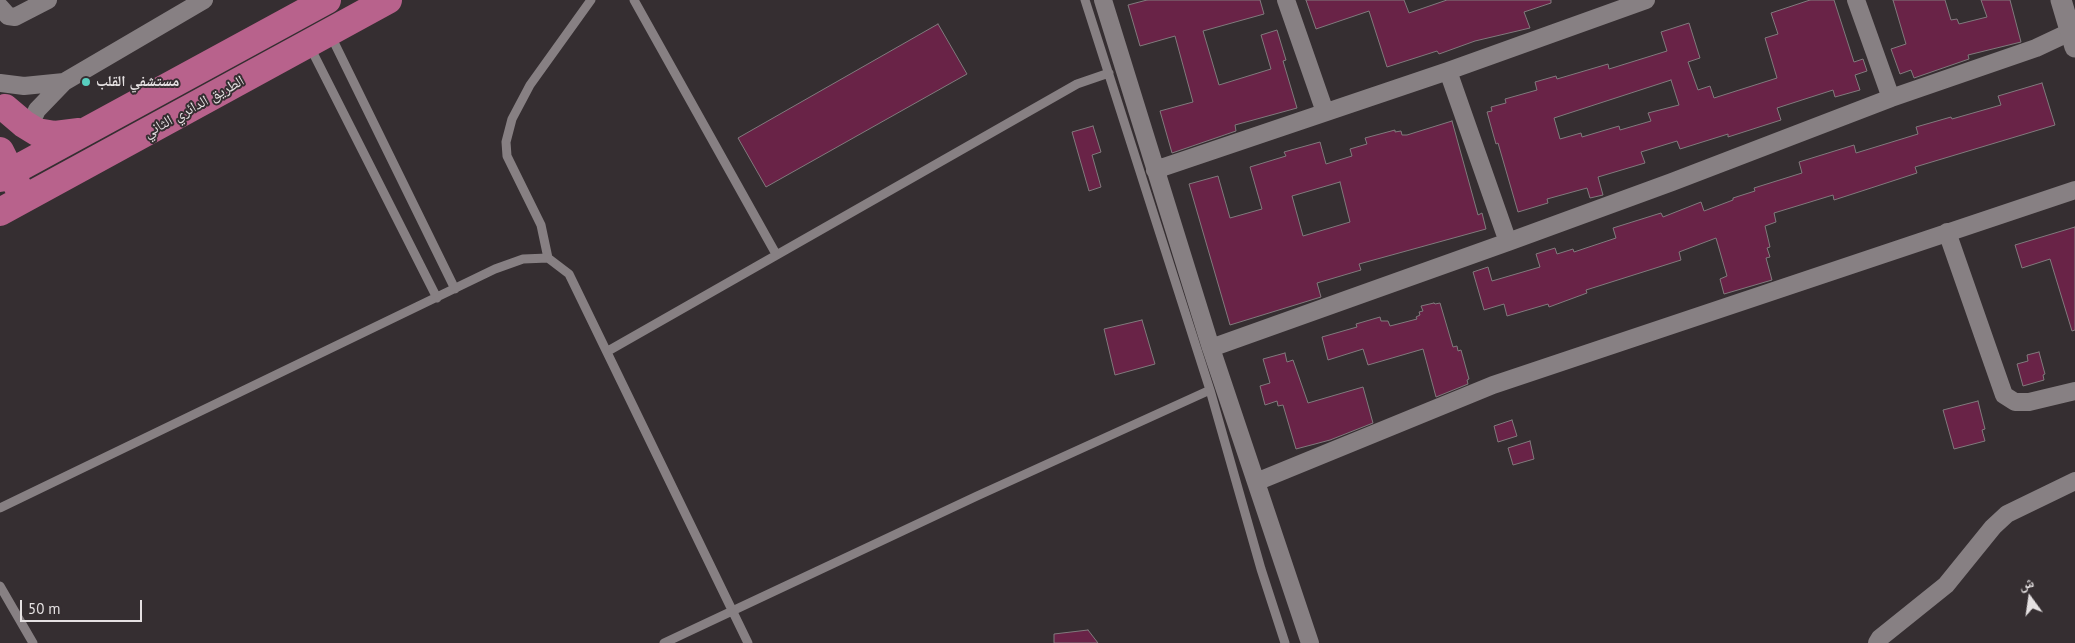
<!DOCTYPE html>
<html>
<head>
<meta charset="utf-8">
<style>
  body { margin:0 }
  #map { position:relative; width:2075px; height:643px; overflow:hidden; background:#352e31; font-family:"PT Sans","Noto Naskh Arabic",sans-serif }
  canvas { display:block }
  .north { position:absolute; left:2005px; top:573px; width:50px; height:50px; -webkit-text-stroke:4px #352e31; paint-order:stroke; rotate:346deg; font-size:14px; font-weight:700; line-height:20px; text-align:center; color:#e5e1e2 }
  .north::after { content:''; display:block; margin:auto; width:18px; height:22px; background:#e5e1e2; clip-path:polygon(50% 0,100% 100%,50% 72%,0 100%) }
  .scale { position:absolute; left:20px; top:600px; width:122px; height:22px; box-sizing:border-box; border:2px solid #e5e1e2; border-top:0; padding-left:6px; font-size:15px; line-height:18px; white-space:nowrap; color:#e5e1e2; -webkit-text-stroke:4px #352e31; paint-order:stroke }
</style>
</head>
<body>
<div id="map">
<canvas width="2075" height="643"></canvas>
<div class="north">ش</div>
<div class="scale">50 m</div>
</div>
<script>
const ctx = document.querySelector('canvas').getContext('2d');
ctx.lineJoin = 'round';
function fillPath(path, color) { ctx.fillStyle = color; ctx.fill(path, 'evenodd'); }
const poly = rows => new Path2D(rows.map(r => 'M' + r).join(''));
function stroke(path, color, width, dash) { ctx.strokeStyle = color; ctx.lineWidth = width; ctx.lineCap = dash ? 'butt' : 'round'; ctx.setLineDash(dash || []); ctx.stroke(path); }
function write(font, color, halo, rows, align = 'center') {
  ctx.font = font + ' "PT Sans","Noto Naskh Arabic",sans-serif'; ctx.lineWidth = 4; ctx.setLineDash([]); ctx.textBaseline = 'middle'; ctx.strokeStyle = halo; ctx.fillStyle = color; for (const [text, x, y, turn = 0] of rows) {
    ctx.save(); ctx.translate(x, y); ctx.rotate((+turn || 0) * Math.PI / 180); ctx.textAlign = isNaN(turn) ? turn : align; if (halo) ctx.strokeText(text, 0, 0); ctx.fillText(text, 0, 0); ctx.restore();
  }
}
const building = poly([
  [1147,0,1260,0,1264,14,1203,31,1219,85,1271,69,1261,35,1277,30,1286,60,1283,61,1297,108,1235,125,1236,131,1172,153,1160,111,1193,102,1175,36,1140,46,1128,5,1147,0],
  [1306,0,1404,0,1409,13,1447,0,1551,0,1551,3,1524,12,1530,28,1475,41,1439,54,1437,51,1387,67,1369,11,1316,29,1306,0],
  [1810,0,1834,0,1854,62,1863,59,1867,71,1855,75,1860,90,1835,97,1833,90,1777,108,1781,120,1728,137,1728,134,1680,149,1677,141,1641,152,1645,163,1598,177,1603,195,1590,198,1587,188,1547,199,1548,203,1518,212,1498,143,1496,144,1487,112,1492,111,1491,107,1506,103,1505,99,1537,90,1535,82,1556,76,1557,79,1608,64,1609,69,1667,51,1661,32,1689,23,1700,58,1688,62,1698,90,1710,86,1714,98,1777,78,1765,38,1778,34,1771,13,1810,0],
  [1671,80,1679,105,1648,113,1651,121,1620,130,1619,126,1582,137,1581,133,1560,139,1554,118,1671,80],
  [1893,0,1945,0,1951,20,1957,19,1959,24,1987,17,1981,0,2010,0,2021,42,1968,55,1969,59,1914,78,1911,70,1900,74,1891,49,1906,44,1893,0],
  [938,24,967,74,766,187,738,138,938,24],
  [2042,83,2055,125,1915,167,1917,173,1871,188,1834,200,1833,195,1774,213,1776,222,1765,226,1770,247,1767,248,1770,257,1766,258,1772,280,1724,294,1720,279,1727,276,1716,238,1679,252,1681,260,1586,290,1587,293,1549,307,1548,304,1507,316,1504,304,1484,310,1473,272,1488,267,1492,281,1540,267,1536,254,1555,248,1557,254,1573,249,1574,252,1616,238,1613,228,1661,213,1663,217,1701,202,1704,211,1733,200,1733,198,1755,191,1754,188,1802,173,1799,162,1854,145,1856,153,1918,134,1916,127,1951,117,1952,119,2001,105,1998,96,2042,83],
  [1452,121,1478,215,1482,213,1486,229,1359,264,1361,270,1317,283,1321,297,1230,325,1189,184,1218,176,1230,218,1262,209,1250,167,1286,156,1284,152,1320,142,1326,164,1352,156,1350,149,1367,144,1365,138,1395,130,1395,132,1401,131,1402,135,1407,135,1452,121],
  [1340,182,1350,222,1303,236,1292,196,1340,182],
  [1093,126,1101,152,1092,155,1101,187,1089,191,1072,132,1093,126],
  [2075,227,2075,330,2072,331,2050,259,2022,268,2015,245,2075,227],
  [1434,303,1435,304,1440,303,1453,347,1457,346,1458,351,1461,350,1469,379,1467,380,1468,384,1436,397,1423,349,1368,365,1363,349,1328,360,1322,337,1357,327,1356,324,1380,317,1381,321,1388,321,1390,326,1417,319,1416,317,1420,315,1419,312,1423,311,1421,306,1434,303],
  [1142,320,1155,364,1115,375,1104,329,1142,320],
  [2039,352,2045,374,2043,375,2044,380,2023,386,2017,364,2028,361,2027,355,2039,352],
  [1285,353,1287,362,1293,360,1308,403,1363,387,1373,423,1330,440,1296,449,1283,405,1278,406,1277,401,1265,405,1260,386,1270,383,1263,359,1285,353],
  [1978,401,1985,429,1982,430,1985,441,1954,449,1943,410,1978,401],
  [1512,420,1517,436,1498,442,1494,426,1512,420],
  [1530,441,1534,459,1513,465,1508,448,1530,441],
  [1088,630,1098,643,1054,643,1054,634,1088,630]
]);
const service = poly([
  [591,0,530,85,512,119,506,142,507,156,541,225,548,258,569,274,748,643],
  [634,0,776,254],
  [1085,0,1210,390,1261,569,1285,643],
  [330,34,455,289],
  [310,47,437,298],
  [608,351,1077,84,1109,73],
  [0,508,495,269,523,259,548,258],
  [0,586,33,643],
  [664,643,977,496,1210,390]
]);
const minor = poly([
  [1103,0,1211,348,1310,643],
  [1286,0,1325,112],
  [1856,0,1891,98],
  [0,7,8,16,15,17,48,0],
  [1448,71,1508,242,1672,182,1891,98,2036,48,2070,32],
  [0,83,24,86,64,82],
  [29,127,37,110,64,82,204,0],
  [1155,170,1448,71,1646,0],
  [1947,232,2004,395,2015,402,2029,402,2075,391],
  [1211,348,1508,242],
  [1256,482,1493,385,2075,190],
  [1877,643,1880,638,1946,585,1993,527,2007,514,2075,481]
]);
const tertiary = poly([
  [2061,0,2075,47]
]);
const trunk = poly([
  [5,108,24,124,37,132,55,135,79,132],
  [0,151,19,189],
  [0,178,327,0],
  [0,212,388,0]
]);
const markers = [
  [86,82,5,"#58cebf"]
];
const poiNames = [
  ["مستشفي القلب",96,82]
];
const streetNames = [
  ["الطريق الدائري الثاني",194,107,-29]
];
fillPath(building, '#692347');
stroke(building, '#817a7d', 1);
stroke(service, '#878083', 9);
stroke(minor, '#878083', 18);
stroke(tertiary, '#878083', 21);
stroke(trunk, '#b8628c', 28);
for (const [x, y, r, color] of markers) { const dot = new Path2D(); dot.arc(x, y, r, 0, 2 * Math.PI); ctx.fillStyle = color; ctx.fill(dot); stroke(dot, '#352e31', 2); }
write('bold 15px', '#e5e1e2', '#352e31', poiNames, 'left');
write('15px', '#e5e1e2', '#352e31', streetNames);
</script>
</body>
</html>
